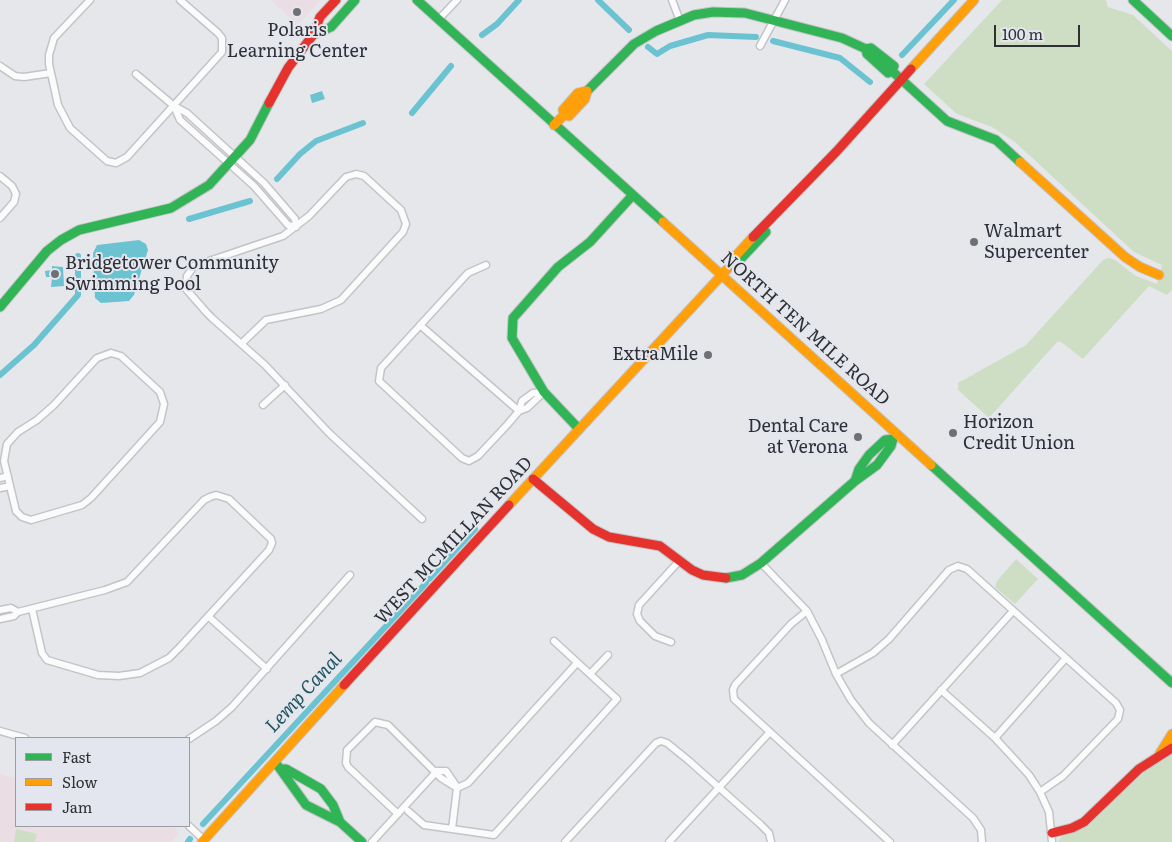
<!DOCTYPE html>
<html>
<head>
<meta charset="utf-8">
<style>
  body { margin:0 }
  #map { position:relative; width:1172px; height:842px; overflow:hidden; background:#e6e7eb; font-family:Literata,serif }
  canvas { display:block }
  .legend { position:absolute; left:15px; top:737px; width:175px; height:90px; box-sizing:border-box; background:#e3e6ee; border:1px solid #9b9da3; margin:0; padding:6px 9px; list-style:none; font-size:15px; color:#2f3033 }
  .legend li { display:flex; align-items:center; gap:10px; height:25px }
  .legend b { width:25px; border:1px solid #9b9da3 }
  .scale { position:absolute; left:994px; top:25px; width:86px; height:22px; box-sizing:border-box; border:2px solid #2f3033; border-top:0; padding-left:6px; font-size:15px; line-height:18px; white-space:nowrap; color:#2f3033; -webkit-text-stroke:4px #e3e6ee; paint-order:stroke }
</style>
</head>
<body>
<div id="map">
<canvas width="1172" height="842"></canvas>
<ul class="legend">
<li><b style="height:6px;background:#30b455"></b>Fast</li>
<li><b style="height:6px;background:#ff9f0a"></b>Slow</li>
<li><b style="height:6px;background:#e5322d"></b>Jam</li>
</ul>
<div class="scale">100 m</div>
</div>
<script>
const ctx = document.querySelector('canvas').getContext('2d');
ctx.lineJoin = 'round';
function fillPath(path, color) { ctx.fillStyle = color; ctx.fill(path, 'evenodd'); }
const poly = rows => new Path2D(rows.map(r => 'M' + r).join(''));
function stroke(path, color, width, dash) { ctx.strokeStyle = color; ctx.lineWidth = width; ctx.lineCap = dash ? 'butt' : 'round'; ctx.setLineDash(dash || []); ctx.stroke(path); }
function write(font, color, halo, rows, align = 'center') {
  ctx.font = font + ' Literata,serif'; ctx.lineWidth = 4; ctx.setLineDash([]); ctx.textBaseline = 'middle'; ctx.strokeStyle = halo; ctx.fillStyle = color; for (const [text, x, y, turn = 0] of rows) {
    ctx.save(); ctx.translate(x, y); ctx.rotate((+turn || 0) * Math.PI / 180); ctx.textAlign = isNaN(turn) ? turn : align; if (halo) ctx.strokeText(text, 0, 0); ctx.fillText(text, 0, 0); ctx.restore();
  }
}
const education = poly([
  [271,0,321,0,298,25],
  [0,774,16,778,16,826,173,826,179,833,171,842,0,842]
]);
const green = poly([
  [1002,0,1106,0,1108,7,1133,15,1172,51,1172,290,1167,295,1149,286,1083,359,1061,342,1057,342,989,418,958,390,958,383,1026,345,1103,260,1109,258,1115,260,1136,276,1157,284,1162,265,1134,252,1015,142,992,127,957,114,924,84],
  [1016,559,1038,579,1015,604,995,587,997,581],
  [1172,754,1172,842,1058,842,1062,835,1079,830,1089,825,1139,775],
  [16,829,37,834,35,842,14,842]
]);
const water = poly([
  [322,91,325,99,312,103,310,95],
  [139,240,146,244,148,250,134,295,129,301,101,303,95,298,93,253,97,245],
  [52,266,63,267,64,286,51,287,52,277,46,277,45,271,52,270]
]);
const canal = poly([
  [598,0,629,30],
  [482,35,497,24,519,0],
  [773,41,840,58,870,82],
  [648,47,657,54,670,46,708,35,756,37],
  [902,55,954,0],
  [412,113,451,66],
  [277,179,300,154,316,141,363,123],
  [189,219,250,201],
  [0,375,34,345,78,295,78,256],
  [429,579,475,529],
  [203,824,426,583],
  [188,842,190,839]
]);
const street = poly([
  [90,0,54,38,49,55,49,64,58,105,70,128,107,161,116,163,127,157,222,52,222,38,218,33,180,0],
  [672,0,680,21],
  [438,20,457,0],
  [760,46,785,0],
  [0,66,15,76,24,77,51,73],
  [136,74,174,106,187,113,264,183,295,219,296,227,288,225,254,186,180,120,174,106],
  [0,176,12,186,16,194,14,202,0,218],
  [486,265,468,273,381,368,379,381,462,458,469,461,478,456,507,425,519,411,522,401,533,393,544,392,527,408,519,411],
  [420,325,519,411],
  [241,344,266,320,321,309,341,300,403,232,406,224,401,210,364,176,356,174,346,177,309,216,283,236,194,266,187,276,186,289,207,313,212,318,265,365,329,433,422,519],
  [111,353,121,356,160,392,164,404,160,422,91,498,82,505,31,520,22,517,16,511,4,461,7,444,18,432,37,420,54,405,97,358,111,353],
  [263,405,285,385],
  [0,478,8,476],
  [0,488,10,486],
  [761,563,807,611,822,640,836,674,851,700,869,723,973,818,981,830,982,842],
  [0,610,11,608,18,612,14,616,0,619],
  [807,611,791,624,735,685,733,690,734,699,890,842],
  [18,612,105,590,127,582,204,500,210,497,216,495,229,499,271,539,272,543,269,550,180,647,169,658,140,673,119,676,98,675,47,660,42,653,32,609],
  [209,617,267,669],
  [671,642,655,636,640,621,637,614,639,605,680,560],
  [590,674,608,655],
  [836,674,873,653,889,639,949,570,958,566,967,569,1116,703,1120,710,1118,719,1063,776,1040,792],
  [941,690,995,738,1029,775,1040,792,1049,812,1052,842],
  [0,731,25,738],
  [995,738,1066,658],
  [189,739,216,721,232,707,350,575],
  [892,745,1013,611],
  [437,771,446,771,457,787],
  [408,811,424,825,494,835,617,699,554,641],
  [398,814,348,767,346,763,347,750,375,722,388,725,441,778,457,788],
  [189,826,204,840],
  [452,829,457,788,468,783,577,663],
  [372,842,437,771],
  [565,842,656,743,661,741,667,743,688,760,760,824,769,833,771,842],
  [669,842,769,733]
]);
const fast = poly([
  [417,0,663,222],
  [1133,0,1172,36],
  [313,35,331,27,355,0],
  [892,71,888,73,867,54,866,49,871,48,894,66,892,71,947,121,996,140,1020,162],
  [587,91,634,44,656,31,694,15,713,12,745,13,842,38,866,49],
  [732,264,738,262,766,232],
  [0,307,47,251,61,240,79,230,171,208,209,185,250,140,269,103],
  [579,429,544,392,512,338,513,318,558,267,590,242,632,196],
  [931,465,1172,683],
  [726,578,742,575,761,563,855,481,877,465,891,446,893,439,885,440,869,455,859,469,855,481],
  [278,766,306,805,340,822],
  [282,769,286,769,321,789,333,805,340,822,362,842]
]);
const slow = poly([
  [911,69,974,0],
  [554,125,565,114,563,110,578,93,587,91,585,99,569,116,565,114],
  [1020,162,1125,257,1140,267,1159,275],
  [663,222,931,465],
  [509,505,732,264,733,259,753,237],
  [1159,755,1172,734],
  [202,842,344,685]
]);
const jam = poly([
  [269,103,288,68,313,35,320,17,336,0],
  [753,237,836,152,911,69],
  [533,479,593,529,609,537,660,546,692,570,703,575,726,578],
  [344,685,509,505],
  [1052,833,1072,828,1084,822,1139,769,1172,748]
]);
const markers = [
  [297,12,5,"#6f7073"],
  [974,242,5,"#6f7073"],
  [55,274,5,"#6f7073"],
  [708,355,5,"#6f7073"],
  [953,433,5,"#6f7073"],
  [858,437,5,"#6f7073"]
];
const poiNames = [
  ["Polaris",297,31,"center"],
  ["Learning Center",297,52,"center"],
  ["Walmart",984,232],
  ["Supercenter",984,253],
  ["Bridgetower Community",65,264],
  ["Swimming Pool",65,285],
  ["ExtraMile",698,355,"right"],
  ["Horizon",963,423],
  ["Credit Union",963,444],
  ["Dental Care",848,427,"right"],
  ["at Verona",848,448,"right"]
];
const streetNames = [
  ["NORTH TEN MILE ROAD",805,329,42],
  ["WEST MCMILLAN ROAD",454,541,-47]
];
const waterNames = [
  ["Lemp Canal",304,693,-47]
];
fillPath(education, '#eadde4');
fillPath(green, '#cedec5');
fillPath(water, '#6bc3d2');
stroke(canal, '#6bc3d2', 6);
stroke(street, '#c3c4c8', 9);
stroke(fast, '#c3c4c8', 11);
stroke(slow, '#c3c4c8', 11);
stroke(jam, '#c3c4c8', 11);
stroke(street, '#fbfbfc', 6);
stroke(fast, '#30b455', 9);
stroke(slow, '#ff9f0a', 9);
stroke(jam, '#e5322d', 9);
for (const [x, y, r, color] of markers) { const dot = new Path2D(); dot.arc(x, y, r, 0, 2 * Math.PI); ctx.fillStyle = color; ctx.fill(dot); stroke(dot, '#e3e6ee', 2); }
write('18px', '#2f3033', '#e3e6ee', poiNames, 'left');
write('18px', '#2f3033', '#e3e6ee', streetNames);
write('italic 19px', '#22555d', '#e3e6ee', waterNames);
</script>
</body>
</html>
